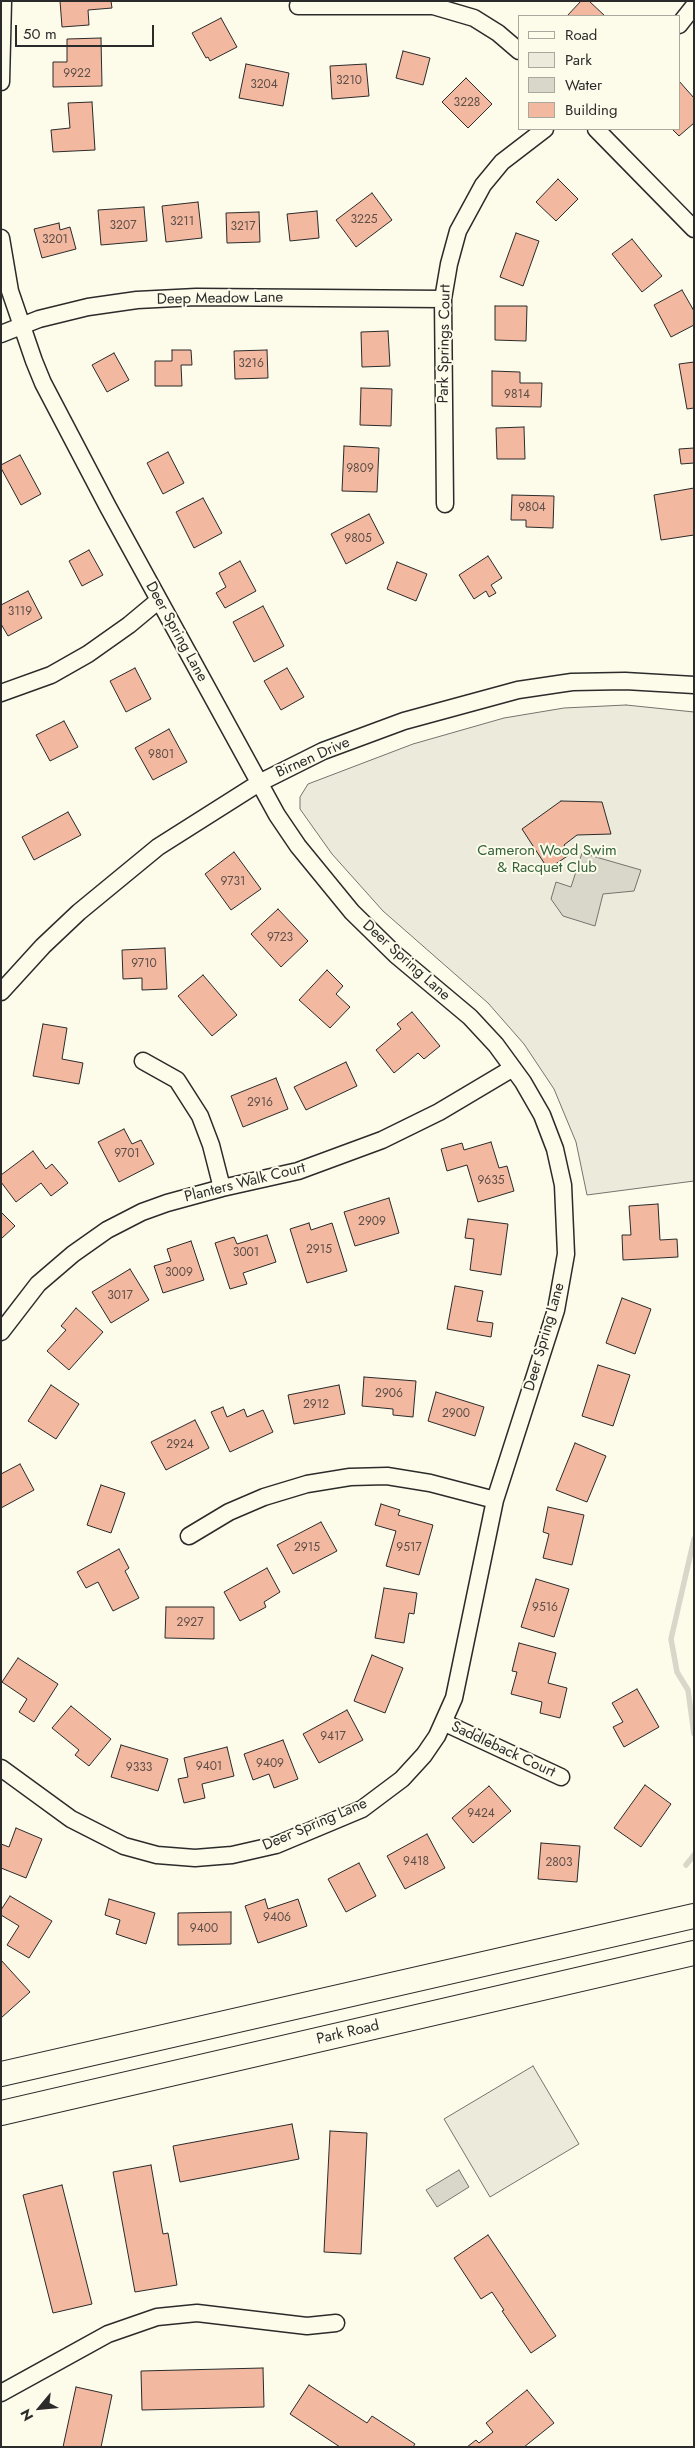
<!DOCTYPE html>
<html>
<head>
<meta charset="utf-8">
<style>
  body { margin:0 }
  #map { position:relative; width:695px; height:2448px; overflow:hidden; background:#fdfbea; font-family:Jost,sans-serif }
  canvas { display:block }
  .frame { position:absolute; inset:0; border:2px solid #2b2b2b; pointer-events:none }
  .legend { position:absolute; left:518px; top:15px; width:162px; height:115px; box-sizing:border-box; background:#fdfbea; border:1px solid #a9a89e; margin:0; padding:6px 9px; list-style:none; font-size:15px; color:#2b2b2b }
  .legend li { display:flex; align-items:center; gap:10px; height:25px }
  .legend b { width:25px; border:1px solid #a9a89e }
  .north { position:absolute; left:15px; top:2383px; width:50px; height:50px; -webkit-text-stroke:4px #fdfbea; paint-order:stroke; rotate:242deg; font-size:14px; font-weight:700; line-height:20px; text-align:center; color:#2b2b2b }
  .north::after { content:''; display:block; margin:auto; width:18px; height:22px; background:#2b2b2b; clip-path:polygon(50% 0,100% 100%,50% 72%,0 100%) }
  .scale { position:absolute; left:15px; top:25px; width:139px; height:22px; box-sizing:border-box; border:2px solid #2b2b2b; border-top:0; padding-left:6px; font-size:15px; line-height:18px; white-space:nowrap; color:#2b2b2b; -webkit-text-stroke:4px #fdfbea; paint-order:stroke }
</style>
</head>
<body>
<div id="map">
<canvas width="695" height="2448"></canvas>
<div class="frame"></div>
<ul class="legend">
<li><b style="height:6px;background:#fdfbea"></b>Road</li>
<li><b style="height:14px;background:#ecebdb"></b>Park</li>
<li><b style="height:14px;background:#d8d7c9"></b>Water</li>
<li><b style="height:14px;background:#f2b8a0"></b>Building</li>
</ul>
<div class="north">N</div>
<div class="scale">50 m</div>
</div>
<script>
const ctx = document.querySelector('canvas').getContext('2d');
ctx.lineJoin = 'round';
function fillPath(path, color) { ctx.fillStyle = color; ctx.fill(path, 'evenodd'); }
const poly = rows => new Path2D(rows.map(r => 'M' + r).join(''));
function stroke(path, color, width, dash) { ctx.strokeStyle = color; ctx.lineWidth = width; ctx.lineCap = dash ? 'butt' : 'round'; ctx.setLineDash(dash || []); ctx.stroke(path); }
function write(font, color, halo, rows, align = 'center') {
  ctx.font = font + ' Jost,sans-serif'; ctx.lineWidth = 4; ctx.setLineDash([]); ctx.textBaseline = 'middle'; ctx.strokeStyle = halo; ctx.fillStyle = color; for (const [text, x, y, turn = 0] of rows) {
    ctx.save(); ctx.translate(x, y); ctx.rotate((+turn || 0) * Math.PI / 180); ctx.textAlign = isNaN(turn) ? turn : align; if (halo) ctx.strokeText(text, 0, 0); ctx.fillText(text, 0, 0); ctx.restore();
  }
}
const green = poly([
  [626,705,694,712,694,1181,587,1195,576,1142,554,1089,524,1044,488,1003,383,911,332,854,300,809,300,797,308,784,413,744,504,718,564,708,626,705],
  [533,2066,579,2144,490,2197,444,2119,533,2066]
]);
const water = poly([
  [582,853,641,870,634,891,603,894,595,926,563,916,551,899,556,882,571,887,582,853],
  [459,2170,469,2187,437,2207,426,2190,459,2170]
]);
const stream = poly([
  [694,1539,671,1639,677,1672,688,1690,694,1734],
  [686,1865,694,1855]
]);
const building = poly([
  [60,1,111,1,112,8,88,10,89,25,62,27,60,1],
  [581,1,589,1,605,16,567,16,581,1],
  [221,18,237,47,210,61,208,57,206,58,192,33,221,18],
  [101,38,102,86,53,87,53,62,67,62,67,39,101,38],
  [403,51,430,58,423,85,396,78,403,51],
  [246,64,289,73,283,106,239,98,246,64],
  [366,64,369,96,332,99,330,66,366,64],
  [466,78,492,104,468,128,442,102,466,78],
  [679,81,694,98,694,123,679,136,672,129,679,129,679,81],
  [92,102,95,150,53,152,51,130,70,128,68,103,92,102],
  [558,179,578,199,556,221,536,202,558,179],
  [372,193,392,220,356,247,336,220,372,193],
  [198,202,202,238,166,242,162,206,198,202],
  [144,207,147,241,101,245,98,210,144,207],
  [317,211,319,238,290,241,287,214,317,211],
  [259,212,260,242,227,243,226,213,259,212],
  [59,223,60,230,70,227,76,249,42,258,34,229,59,223],
  [516,233,539,241,523,286,500,277,516,233],
  [632,239,662,276,642,292,612,254,632,239],
  [682,290,694,311,694,325,671,337,654,305,682,290],
  [495,306,527,306,526,341,495,340,495,306],
  [388,331,390,366,362,367,361,332,388,331],
  [172,350,191,350,192,365,181,365,182,386,155,386,155,361,172,361,172,350],
  [267,350,268,378,235,379,234,351,267,350],
  [114,353,129,380,107,392,92,365,114,353],
  [694,362,694,408,687,409,679,364,694,362],
  [492,371,520,372,520,383,542,383,541,407,492,406,492,371],
  [361,388,392,389,391,426,360,425,361,388],
  [524,427,525,459,497,459,496,428,524,427],
  [344,446,379,448,377,492,342,491,344,446],
  [694,448,694,463,681,464,679,449,694,448],
  [168,452,184,483,163,494,147,463,168,452],
  [20,455,41,494,21,505,1,468,1,465,20,455],
  [694,488,694,535,661,540,654,495,694,488],
  [512,495,554,496,553,528,526,527,526,520,511,520,512,495],
  [203,498,222,533,194,548,176,512,203,498],
  [369,514,384,543,346,564,331,534,369,514],
  [89,550,103,575,82,586,69,561,89,550],
  [488,556,502,578,491,585,496,593,489,597,486,591,474,599,459,575,488,556],
  [240,561,256,591,225,608,216,593,226,587,219,573,240,561],
  [397,562,427,574,416,601,387,589,397,562],
  [28,591,42,618,8,636,1,624,1,605,28,591],
  [263,606,284,646,254,662,233,622,263,606],
  [135,668,151,699,126,712,110,681,135,668],
  [287,668,304,697,281,710,264,681,287,668],
  [64,721,78,747,50,761,36,735,64,721],
  [169,729,187,762,153,780,135,748,169,729],
  [561,801,602,802,611,834,577,835,564,845,569,855,548,869,522,829,561,801],
  [68,812,81,835,34,860,22,837,68,812],
  [234,852,261,889,231,910,205,874,234,852],
  [278,909,308,941,281,967,251,934,278,909],
  [165,948,167,989,142,990,142,978,123,979,122,950,165,948],
  [327,970,343,986,336,994,350,1007,330,1028,299,1000,327,970],
  [203,975,237,1015,212,1036,178,996,203,975],
  [412,1012,440,1046,424,1059,418,1053,394,1073,376,1050,401,1029,397,1024,412,1012],
  [43,1024,67,1028,62,1059,83,1063,79,1084,33,1076,43,1024],
  [346,1062,357,1086,306,1110,294,1087,346,1062],
  [276,1078,288,1109,243,1127,231,1096,276,1078],
  [124,1129,132,1144,141,1140,154,1164,119,1182,98,1142,124,1129],
  [491,1142,499,1168,507,1166,514,1191,478,1202,467,1165,447,1171,441,1149,462,1143,464,1150,491,1142],
  [33,1151,46,1169,52,1164,68,1183,51,1196,41,1183,16,1202,1,1182,1,1175,33,1151],
  [389,1198,399,1233,355,1246,344,1212,389,1198],
  [658,1204,660,1240,677,1239,678,1257,623,1260,622,1235,631,1235,629,1206,658,1204],
  [1,1212,15,1226,1,1239,1,1212],
  [468,1219,508,1224,501,1275,470,1270,474,1239,465,1238,468,1219],
  [309,1223,311,1230,332,1223,347,1271,307,1283,290,1229,309,1223],
  [267,1235,276,1262,243,1273,247,1284,230,1289,215,1243,234,1237,237,1244,267,1235],
  [191,1241,204,1280,163,1293,154,1266,171,1261,167,1249,191,1241],
  [130,1269,149,1300,111,1323,92,1292,130,1269],
  [455,1286,483,1291,477,1321,493,1323,491,1337,447,1329,455,1286],
  [622,1298,651,1309,635,1354,606,1343,622,1298],
  [76,1308,103,1332,69,1370,47,1351,66,1330,61,1326,76,1308],
  [598,1365,630,1375,613,1426,582,1416,598,1365],
  [364,1377,416,1381,413,1417,393,1415,393,1409,362,1406,364,1377],
  [51,1385,79,1404,56,1439,28,1421,51,1385],
  [339,1385,345,1414,294,1424,288,1395,339,1385],
  [436,1392,484,1407,475,1436,428,1421,436,1392],
  [223,1407,227,1417,244,1409,247,1417,263,1410,273,1432,230,1452,211,1412,223,1407],
  [195,1420,209,1448,166,1470,151,1442,195,1420],
  [575,1443,606,1456,587,1502,556,1490,575,1443],
  [20,1464,34,1490,1,1508,1,1474,20,1464],
  [101,1485,125,1493,111,1533,87,1525,101,1485],
  [381,1504,400,1510,398,1515,433,1525,419,1575,386,1566,396,1531,375,1525,381,1504],
  [548,1507,584,1515,572,1565,543,1558,549,1534,543,1532,548,1507],
  [321,1522,337,1551,293,1574,277,1545,321,1522],
  [119,1549,129,1568,125,1571,139,1598,113,1611,98,1582,86,1588,77,1572,119,1549],
  [267,1568,280,1592,264,1602,266,1607,240,1621,224,1592,267,1568],
  [536,1579,569,1589,554,1637,521,1627,536,1579],
  [384,1588,417,1593,414,1614,409,1613,404,1643,375,1638,384,1588],
  [166,1607,214,1607,214,1639,165,1638,166,1607],
  [519,1643,556,1653,548,1683,567,1688,560,1718,540,1713,542,1702,511,1694,517,1672,512,1671,519,1643],
  [372,1655,403,1668,385,1713,354,1701,372,1655],
  [18,1658,58,1684,34,1722,19,1712,27,1699,2,1682,18,1658],
  [637,1689,659,1727,624,1747,613,1727,623,1722,612,1703,637,1689],
  [71,1706,111,1739,89,1766,75,1755,79,1750,52,1728,71,1706],
  [347,1710,363,1740,319,1763,303,1734,347,1710],
  [283,1740,298,1779,274,1788,269,1774,253,1780,244,1754,283,1740],
  [121,1745,168,1759,158,1791,111,1777,121,1745],
  [227,1747,234,1776,202,1784,205,1798,184,1803,178,1779,188,1777,184,1758,227,1747],
  [645,1785,671,1804,641,1847,614,1828,645,1785],
  [489,1786,511,1811,473,1843,452,1818,489,1786],
  [16,1828,42,1839,26,1878,1,1868,1,1844,9,1847,16,1828],
  [427,1834,445,1868,405,1889,387,1856,427,1834],
  [541,1843,580,1846,577,1882,538,1879,541,1843],
  [359,1863,376,1896,346,1912,328,1879,359,1863],
  [10,1896,52,1921,29,1958,7,1945,19,1926,1,1915,1,1910,10,1896],
  [109,1899,155,1913,146,1944,116,1934,120,1920,105,1915,109,1899],
  [265,1899,268,1909,298,1899,307,1926,258,1943,245,1906,265,1899],
  [231,1912,231,1944,178,1945,178,1913,231,1912],
  [1,1960,30,1992,1,2018,1,1960],
  [292,2124,299,2159,180,2182,173,2146,292,2124],
  [330,2131,367,2133,361,2254,324,2252,330,2131],
  [151,2165,163,2234,168,2233,177,2285,135,2292,113,2172,151,2165],
  [62,2185,92,2304,53,2313,23,2195,62,2185],
  [488,2235,556,2336,531,2353,502,2311,504,2310,492,2292,481,2299,454,2258,488,2235],
  [263,2368,264,2407,142,2410,141,2371,263,2368],
  [309,2385,367,2423,372,2416,415,2444,413,2447,340,2447,290,2414,309,2385],
  [76,2387,112,2395,101,2447,63,2447,76,2387],
  [527,2390,554,2423,524,2447,467,2447,476,2440,479,2443,493,2432,486,2423,527,2390]
]);
const street = poly([
  [298,6,433,6,474,18,498,33,519,51],
  [679,25,694,6],
  [1,82,3,1],
  [596,129,694,229],
  [1,238,10,291,34,361,43,383,108,507,277,815,298,846,352,912,396,955,470,1017,496,1045,523,1082,542,1115,555,1149,563,1185,566,1254,556,1310,495,1500,454,1698,437,1736,424,1755,402,1779,362,1809,276,1845,232,1855,195,1858,157,1855,124,1846,71,1819,1,1768],
  [1,334,39,319,88,307,137,300,196,297,443,299],
  [445,504,443,299,449,264,458,231,483,185,502,162,545,129],
  [1,693,51,675,88,654,129,625,159,600],
  [1,992,43,946,79,912,158,847,259,783,323,751,404,721,518,690,572,682,625,681,694,685],
  [143,1061,177,1080,200,1116,211,1145,222,1188],
  [1,1332,38,1284,73,1254,107,1230,142,1212,167,1203,222,1188,298,1171,382,1140,439,1112,513,1068],
  [189,1536,229,1512,264,1497,307,1484,350,1477,387,1476,430,1483,495,1500],
  [445,1723,561,1777],
  [1,2393,108,2334,157,2317,197,2313,307,2326,336,2323]
]);
const secondary = poly([
  [1,2074,694,1916],
  [1,2113,694,1953]
]);
const numberNames = [
  ["9922",77,74],
  ["3210",349,81],
  ["3204",264,85],
  ["3228",467,103],
  ["3225",364,220],
  ["3211",182,222],
  ["3207",123,226],
  ["3217",243,227],
  ["3201",55,240],
  ["3216",251,364],
  ["9814",517,395],
  ["9809",360,469],
  ["9804",532,508],
  ["9805",358,539],
  ["3119",20,612],
  ["9801",161,755],
  ["9731",233,882],
  ["9723",280,938],
  ["9710",144,964],
  ["2916",260,1103],
  ["9701",127,1154],
  ["9635",491,1181],
  ["2909",372,1222],
  ["2915",319,1250],
  ["3001",246,1253],
  ["3009",179,1273],
  ["3017",120,1296],
  ["2906",389,1394],
  ["2912",316,1405],
  ["2900",456,1414],
  ["2924",180,1445],
  ["2915",307,1548],
  ["9517",409,1548],
  ["9516",545,1608],
  ["2927",190,1623],
  ["9417",333,1737],
  ["9409",270,1764],
  ["9401",209,1767],
  ["9333",139,1768],
  ["9424",481,1814],
  ["9418",416,1862],
  ["2803",559,1863],
  ["9406",277,1918],
  ["9400",204,1929]
];
const streetNames = [
  ["Deep Meadow Lane",220,299,-1],
  ["Park Springs Court",445,344,-89],
  ["Deer Spring Lane",176,632,61],
  ["Birnen Drive",313,758,-24],
  ["Deer Spring Lane",406,961,42],
  ["Planters Walk Court",245,1183,-14],
  ["Deer Spring Lane",545,1337,-74],
  ["Saddleback Court",503,1750,25],
  ["Deer Spring Lane",315,1825,-23],
  ["Park Road",348,2033,-13]
];
const parkNames = [
  ["Cameron Wood Swim",547,851],
  ["& Racquet Club",547,868]
];
fillPath(green, '#ecebdb');
stroke(green, '#74746e', 1);
fillPath(water, '#d8d7c9');
stroke(water, '#74746e', 1);
stroke(stream, '#d8d7c9', 5.5);
fillPath(building, '#f2b8a0');
stroke(building, '#2b2b2b', 1);
stroke(street, '#2b2b2b', 19);
stroke(secondary, '#2b2b2b', 26);
stroke(street, '#fdfbea', 16);
stroke(secondary, '#fdfbea', 24);
write('12px', '#5d4e48', null, numberNames);
write('15px', '#2b2b2b', '#fdfbea', streetNames);
write('15px', '#34623c', '#fdfbea', parkNames);
</script>
</body>
</html>
